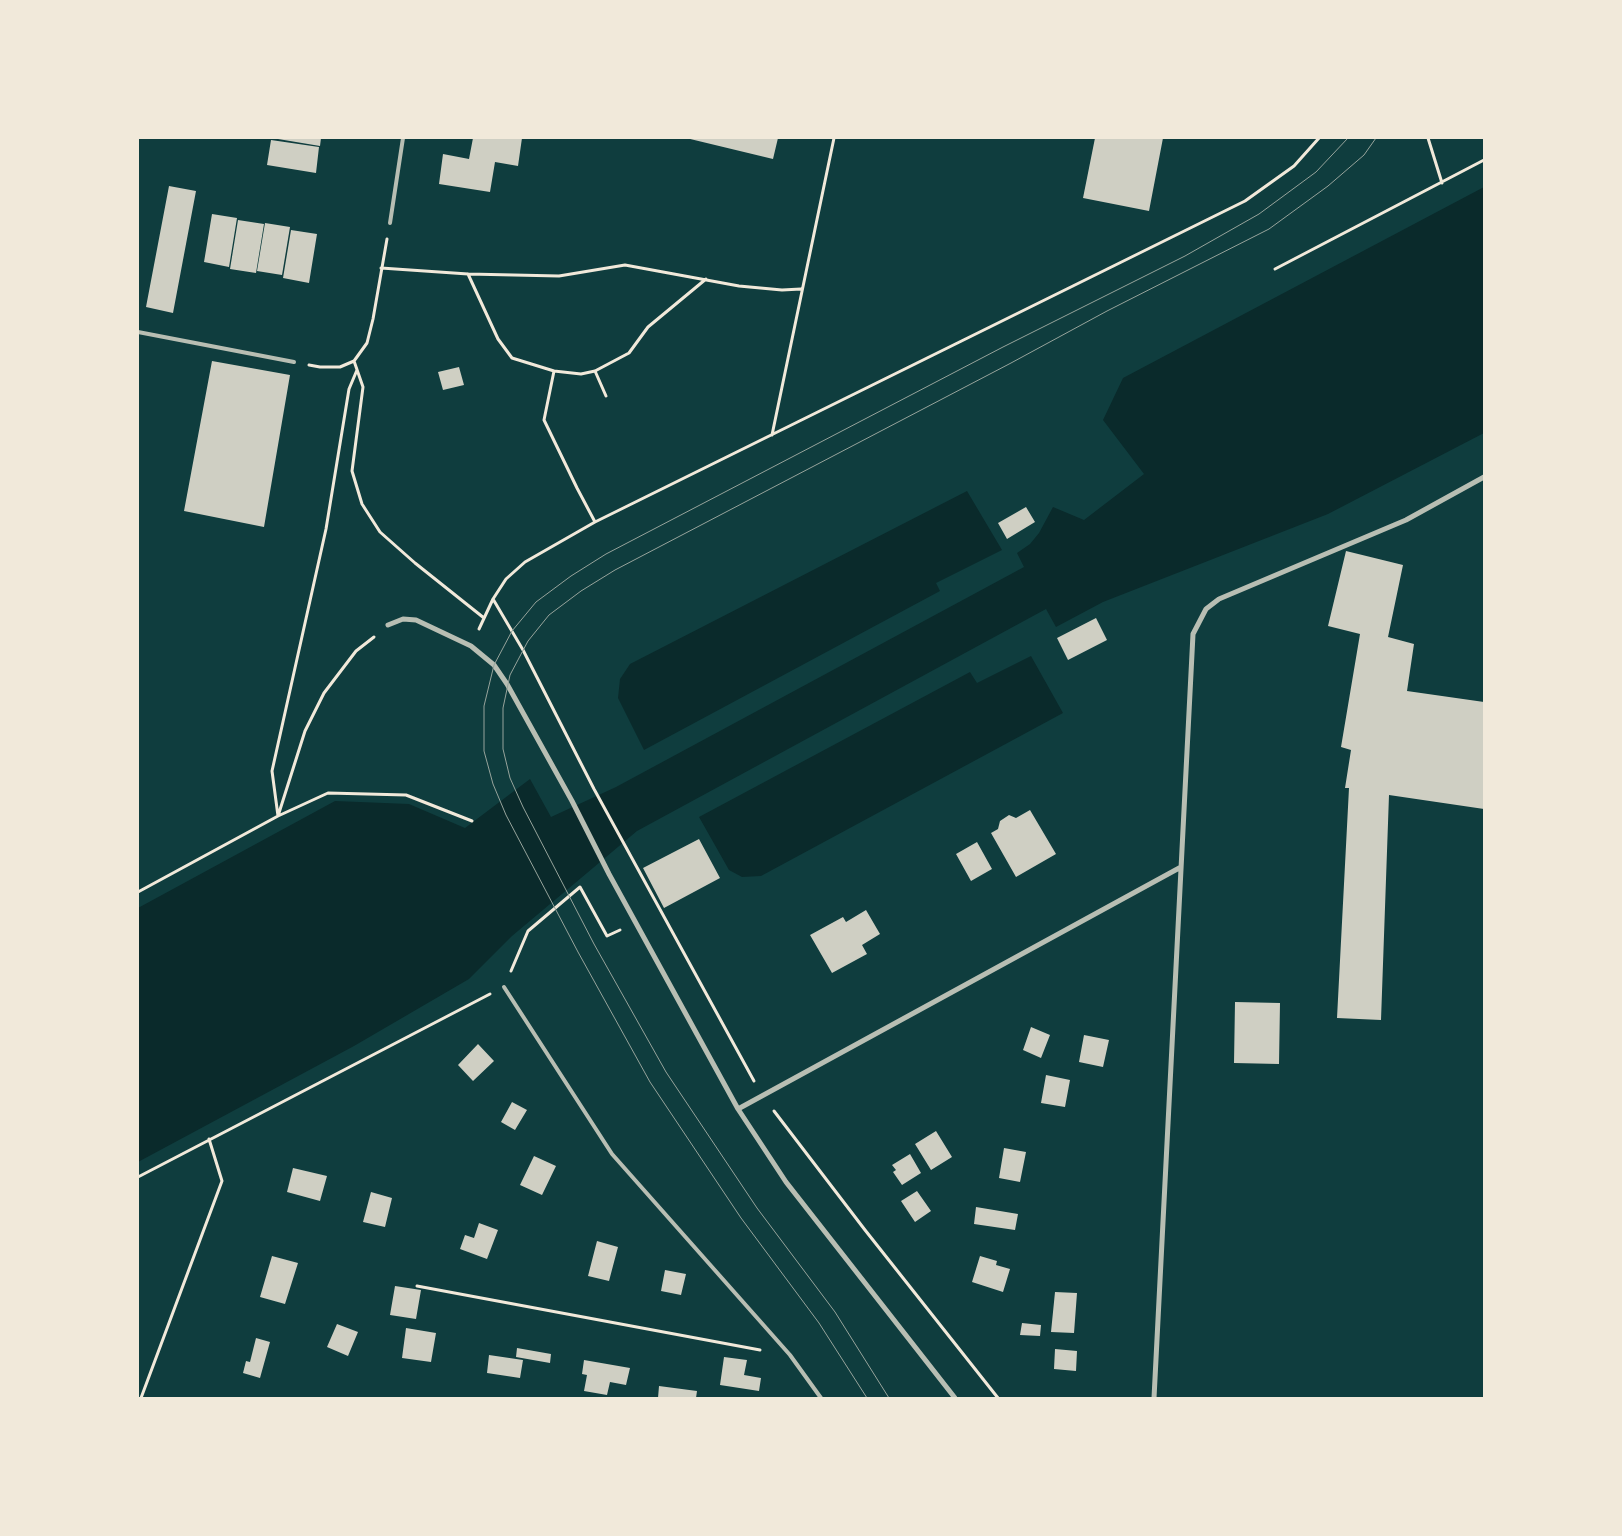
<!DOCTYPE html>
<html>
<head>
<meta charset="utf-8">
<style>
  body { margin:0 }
  #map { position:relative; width:1622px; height:1536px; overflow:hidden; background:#0f3d3e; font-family:"Alegreya Sans",sans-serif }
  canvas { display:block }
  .frame { position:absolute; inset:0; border:139px solid #f1e9da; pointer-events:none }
</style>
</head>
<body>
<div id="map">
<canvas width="1622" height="1536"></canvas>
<div class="frame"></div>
</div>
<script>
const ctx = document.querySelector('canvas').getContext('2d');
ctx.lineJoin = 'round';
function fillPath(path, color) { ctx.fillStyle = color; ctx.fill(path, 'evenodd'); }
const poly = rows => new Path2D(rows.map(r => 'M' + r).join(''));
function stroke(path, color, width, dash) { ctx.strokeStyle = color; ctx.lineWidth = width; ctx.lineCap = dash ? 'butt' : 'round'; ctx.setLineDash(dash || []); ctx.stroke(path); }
const water = poly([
  [1484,187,1484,433,1328,514,1103,602,1056,627,1046,609,637,831,512,936,469,979,354,1046,138,1162,138,908,335,801,409,804,465,828,530,779,551,817,616,787,1024,567,1017,553,1030,544,1039,533,1053,507,1084,520,1144,474,1103,420,1123,378],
  [967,491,1002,550,936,583,940,591,644,750,618,698,620,679,630,664],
  [1031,656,1063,713,761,876,742,877,729,870,699,817,970,672,977,683]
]);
const building = poly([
  [272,138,321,138,320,146],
  [473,138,522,138,518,166,495,162,490,192,439,184,443,154,469,159],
  [686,138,778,138,773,159],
  [1095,138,1163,138,1149,211,1083,198],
  [271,140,319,147,316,173,267,165],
  [169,186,196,191,173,313,146,307],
  [212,214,237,218,229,267,204,262],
  [238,220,264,224,256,273,230,269],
  [265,223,290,227,282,275,257,271],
  [291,230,317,234,309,283,283,278],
  [212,361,290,375,264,527,184,511],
  [459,367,464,385,443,390,438,372],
  [1026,507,1035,522,1007,539,998,523],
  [1346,551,1403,565,1388,637,1414,644,1407,691,1484,702,1484,809,1389,795,1381,1020,1337,1018,1349,788,1345,788,1351,750,1341,747,1360,634,1328,626],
  [1096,618,1107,640,1068,660,1057,638],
  [1030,810,1056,854,1016,877,991,833,998,829,1000,821,1009,815,1016,818],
  [699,839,720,878,664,908,643,868],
  [977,842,992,869,971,881,956,854],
  [866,910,880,934,862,945,867,954,832,973,810,935,843,917,846,922],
  [1235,1002,1280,1003,1279,1064,1234,1063],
  [1031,1027,1050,1035,1041,1058,1023,1050],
  [1084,1035,1109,1040,1103,1067,1079,1062],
  [478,1044,494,1061,473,1081,458,1065],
  [1046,1075,1070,1080,1065,1107,1041,1103],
  [512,1102,527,1110,515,1130,501,1122],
  [936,1131,952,1157,931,1170,915,1144],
  [1004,1148,1026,1152,1020,1182,999,1178],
  [910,1154,921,1173,902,1185,893,1172,896,1170,892,1165],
  [534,1156,556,1166,542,1195,520,1185],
  [293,1168,327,1176,320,1201,287,1192],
  [917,1191,931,1211,915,1222,901,1201],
  [371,1192,392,1198,385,1227,363,1222],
  [976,1207,1018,1214,1015,1230,974,1224],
  [479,1223,498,1230,487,1259,460,1249,465,1235,474,1238],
  [597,1241,618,1247,609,1281,588,1276],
  [272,1256,298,1263,285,1304,260,1297],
  [980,1256,997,1261,996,1265,1010,1269,1003,1292,972,1282],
  [665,1270,686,1274,681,1295,661,1291],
  [395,1286,421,1290,416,1319,390,1315],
  [1055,1292,1077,1293,1074,1333,1051,1332],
  [1022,1323,1041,1325,1040,1336,1020,1335],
  [337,1324,358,1332,348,1356,327,1347],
  [406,1328,436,1333,431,1362,402,1358],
  [256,1338,270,1342,260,1378,243,1373,246,1361,250,1362],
  [517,1348,551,1354,550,1363,516,1357],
  [1055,1349,1077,1351,1076,1371,1054,1369],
  [489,1355,523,1360,520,1378,487,1373],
  [724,1357,747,1360,744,1375,761,1378,759,1391,720,1385],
  [584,1360,630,1368,626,1385,610,1382,607,1395,584,1391,587,1375,582,1374],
  [659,1386,697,1391,696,1398,658,1398]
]);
const path = poly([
  [1428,138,1442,183],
  [381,268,468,274,559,276,625,265,739,286,782,290,801,289],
  [1275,269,1484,160],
  [468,274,498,339,512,358,554,371,544,420,577,488,595,522],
  [354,361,363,387,352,471,362,504,380,532,415,563,484,618],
  [309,365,320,367,340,367,354,361,367,343,373,319,387,239],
  [357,370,349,389,326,529,272,771,278,816,328,793,406,795,472,821],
  [554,371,581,374,595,371,629,353,648,327,706,279],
  [595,371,606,396],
  [772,435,834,138],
  [493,599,523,650,594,789,754,1081],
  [479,629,493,599,506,579,525,562,595,522,1245,201,1294,166,1319,138],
  [138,892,278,816,305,731,324,693,356,651,374,637],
  [511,971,528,931,580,887,607,936,620,930],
  [774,1111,865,1230,998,1398],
  [138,1177,490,994],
  [417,1286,760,1350],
  [141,1398,222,1181,209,1139]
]);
const service = poly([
  [390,223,403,138],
  [138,332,294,362],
  [504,987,612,1154,790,1355,821,1398]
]);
const minor = poly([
  [388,625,403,619,416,620,471,646,494,665,507,684,572,801,609,874,738,1109,786,1182,955,1398],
  [738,1109,1181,867],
  [1154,1398,1193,634,1206,609,1219,599,1406,520,1484,477]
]);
const tram = poly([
  [867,1398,819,1323,741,1218,650,1082,578,952,506,815,493,784,484,751,484,706,494,665,512,631,536,602,571,576,606,554,1003,347,1185,256,1259,214,1316,172,1348,138],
  [889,1398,835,1312,757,1208,666,1072,594,944,523,807,510,778,503,749,503,708,510,675,528,641,549,615,581,591,615,570,1011,363,1107,311,1269,229,1328,186,1364,155,1376,138]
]);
fillPath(water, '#0a2a2b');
fillPath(building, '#cfcfc3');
stroke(path, '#f1e9da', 3);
stroke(service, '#b8beb3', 4);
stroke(minor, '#b8beb3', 5);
stroke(tram, '#97a49c', 1);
</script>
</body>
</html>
